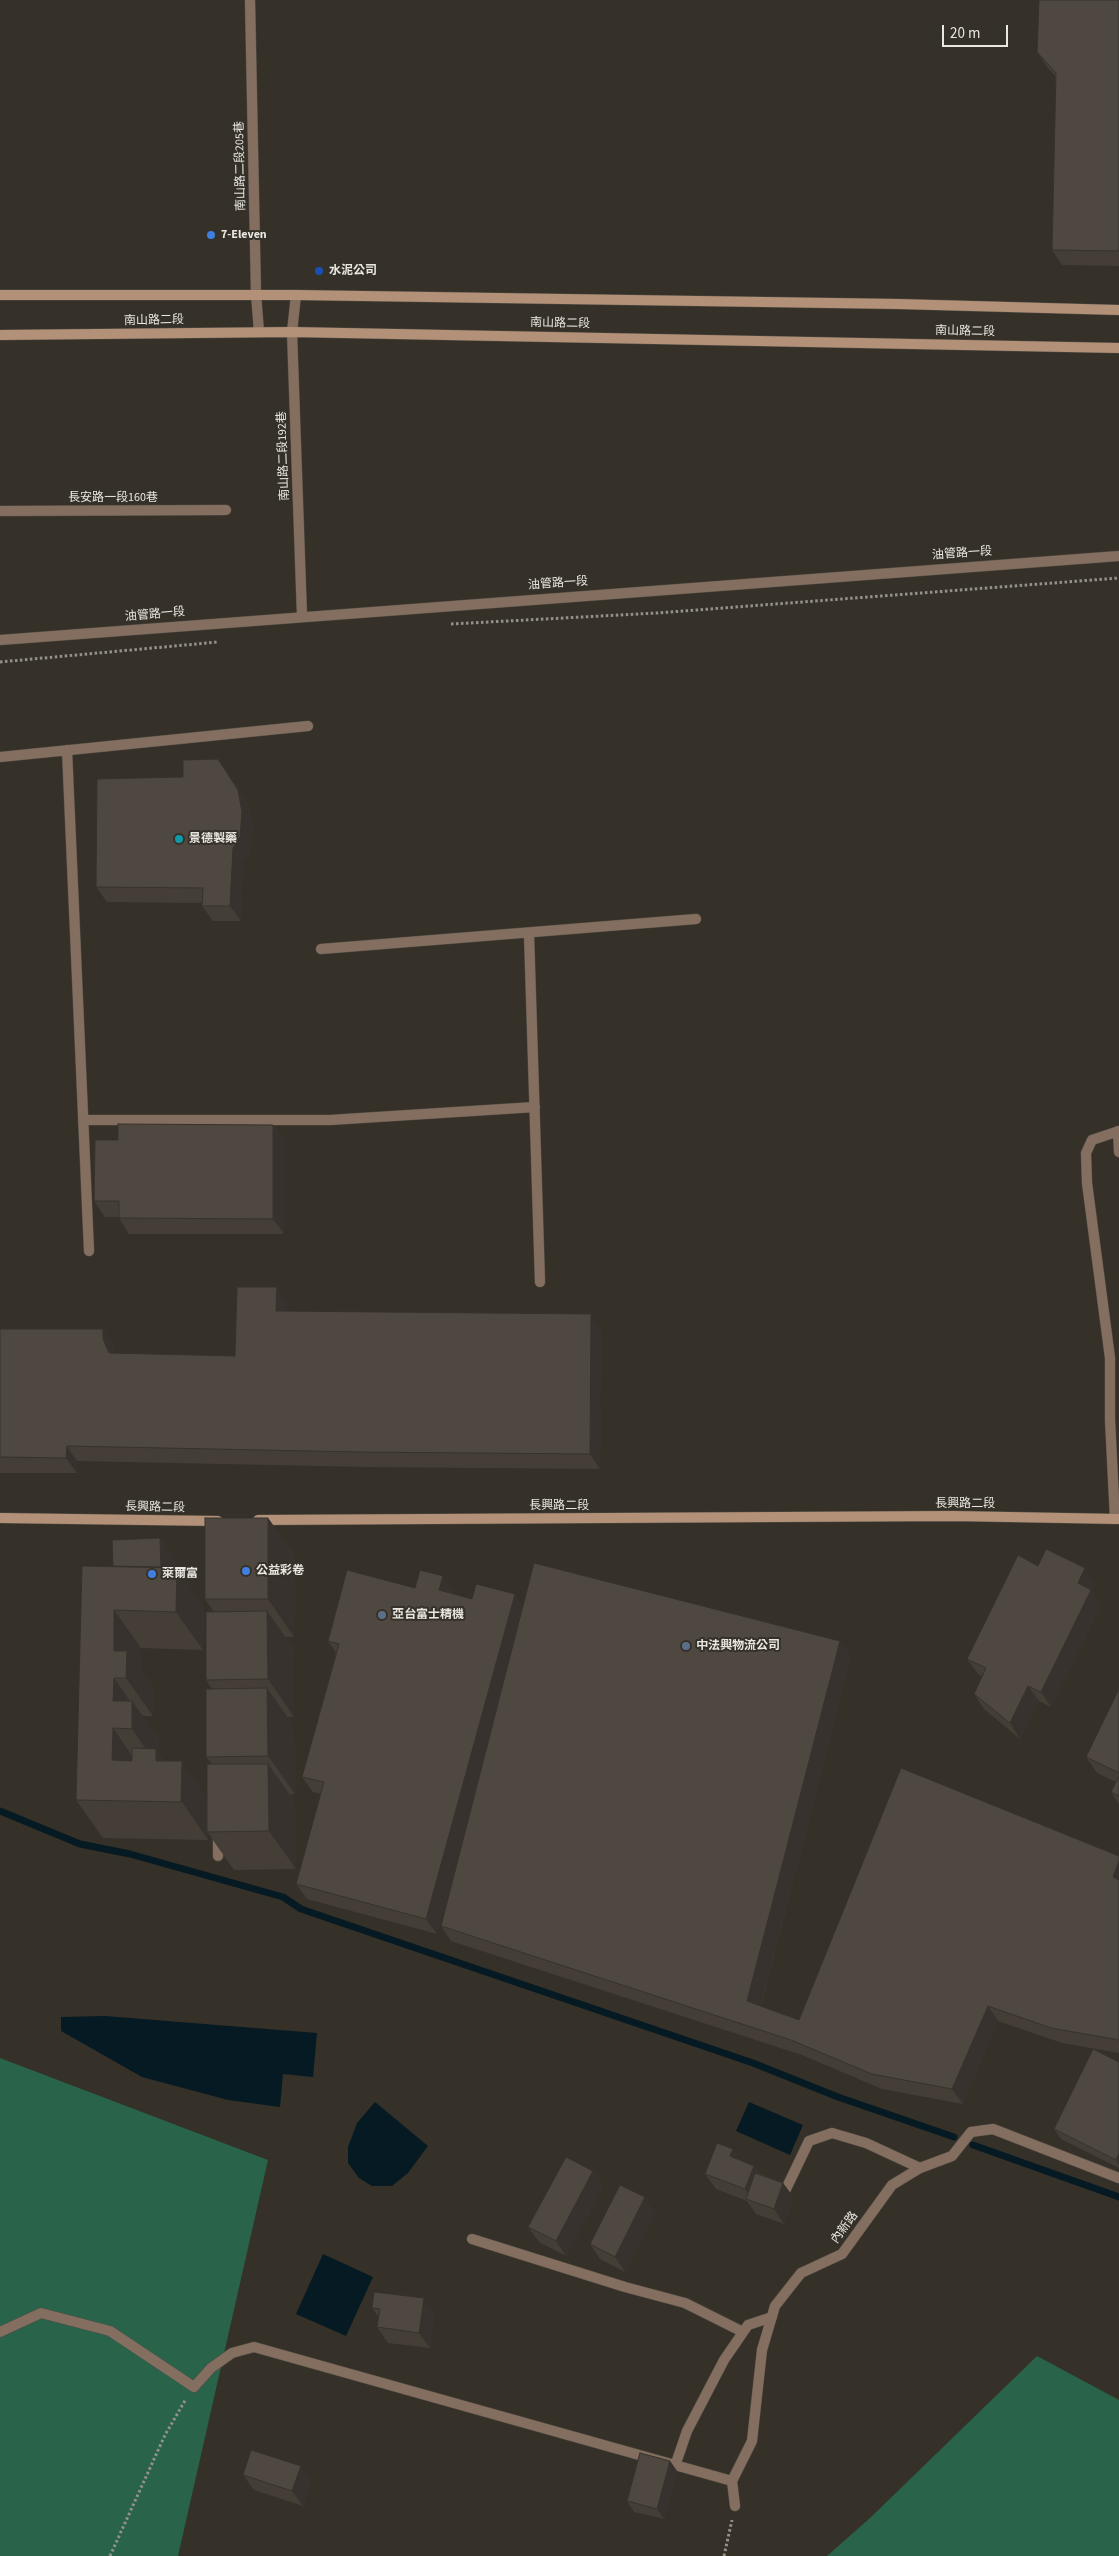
<!DOCTYPE html>
<html>
<head>
<meta charset="utf-8">
<style>
  body { margin:0 }
  #map { position:relative; width:1119px; height:2556px; overflow:hidden; background:#353128; font-family:"Source Sans 3",sans-serif }
  canvas { display:block }
  .scale { position:absolute; left:942px; top:25px; width:66px; height:22px; box-sizing:border-box; border:2px solid #e9e7e1; border-top:0; padding-left:6px; font-size:15px; line-height:18px; white-space:nowrap; color:#e9e7e1; -webkit-text-stroke:4px #353128; paint-order:stroke }
</style>
</head>
<body>
<div id="map">
<canvas width="1119" height="2556"></canvas>
<div class="scale">20 m</div>
</div>
<script>
const ctx = document.querySelector('canvas').getContext('2d');
ctx.lineJoin = 'round';
function fillPath(path, color) { ctx.fillStyle = color; ctx.fill(path, 'evenodd'); }
const poly = rows => new Path2D(rows.map(r => 'M' + r).join(''));
function stroke(path, color, width, dash) { ctx.strokeStyle = color; ctx.lineWidth = width; ctx.lineCap = dash ? 'butt' : 'round'; ctx.setLineDash(dash || []); ctx.stroke(path); }
function write(font, color, halo, rows, align = 'center') {
  ctx.font = font + ' "Source Sans 3","Noto Sans TC",sans-serif'; ctx.lineWidth = 4; ctx.setLineDash([]); ctx.textBaseline = 'middle'; ctx.strokeStyle = halo; ctx.fillStyle = color; for (const [text, x, y, turn = 0] of rows) {
    ctx.save(); ctx.translate(x, y); ctx.rotate((+turn || 0) * Math.PI / 180); ctx.textAlign = isNaN(turn) ? turn : align; if (halo) ctx.strokeText(text, 0, 0); ctx.fillText(text, 0, 0); ctx.restore();
  }
}
const green = poly([
  [0,2058,268,2160,178,2556,0,2556],
  [1037,2356,1119,2400,1119,2556,827,2556,870,2518]
]);
const water = poly([
  [105,2016,317,2033,313,2077,283,2074,280,2107,228,2100,142,2077,61,2031,61,2017],
  [375,2102,428,2146,408,2173,392,2186,372,2186,359,2178,348,2163,348,2147,357,2123],
  [749,2102,803,2125,790,2155,736,2131],
  [323,2254,373,2277,346,2336,296,2314]
]);
const stream = poly([
  [0,1811,80,1844,130,1854,283,1897,301,1909,753,2063,838,2097,954,2137],
  [973,2145,1119,2197]
]);
const path = poly([
  [451,624,657,613,1119,578],
  [0,662,218,642],
  [110,2556,165,2435,186,2399],
  [724,2556,732,2520]
]);
const lane = poly([
  [296,295,292,332,302,616],
  [0,511,226,510],
  [0,640,1119,556],
  [1118,1131,1119,1152],
  [1115,1519,1110,1420,1110,1358,1087,1183,1086,1153,1092,1140,1119,1131],
  [218,1856,218,1835]
]);
const street = poly([
  [250,0,256,294,259,332],
  [67,750,89,1251],
  [0,757,308,726],
  [529,934,540,1282],
  [321,949,696,919],
  [83,1120,330,1120,535,1107],
  [786,2189,809,2141,832,2133,866,2143,920,2168],
  [472,2239,625,2287,685,2303,743,2332],
  [0,2332,41,2313,110,2331,194,2387,211,2368,232,2353,254,2347,732,2481],
  [675,2466,687,2431,724,2360,748,2325,772,2317],
  [735,2506,732,2481,752,2441,762,2350,775,2306,801,2273,842,2254,892,2185,920,2168,952,2156,971,2132,993,2129,1119,2178]
]);
const secondary = poly([
  [0,295,296,295,898,304,1119,310],
  [0,335,292,332,1119,348],
  [0,1518,218,1521],
  [258,1520,953,1516,1119,1519]
]);
const wall = poly([
  [1119,0,1119,266,1062,265,1052,250,1056,77,1048,68,1037,52],
  [218,759,249,805,253,827,250,852,243,863,241,921,213,921,202,906,202,903,107,902,96,887],
  [273,1125,284,1140,284,1234,129,1234,119,1218,119,1217,105,1217,94,1201,118,1140],
  [287,1302,287,1311,602,1329,600,1469,368,1467,77,1461,77,1473,0,1473,0,1329,103,1329,114,1345,114,1354,235,1356],
  [268,1518,295,1556,294,1637,285,1637,294,1649,294,1717,288,1717,294,1726,295,1794,290,1794,295,1802,296,1869,234,1870,208,1833,208,1840,103,1838,76,1800,113,1566,160,1538,174,1558,175,1568,204,1606,203,1650,141,1648,141,1670,154,1689,153,1716,142,1716,159,1739,158,1753,164,1761,207,1797,212,1764,206,1757,212,1689,206,1680,214,1612,205,1599],
  [1038,1566,1096,1584,1092,1591,1101,1605,1051,1707,1039,1701,1020,1739,984,1709,974,1694,982,1676,978,1674,967,1659],
  [415,1588,453,1591,453,1594,472,1599,523,1606,851,1656,761,2006,799,2020,1119,1856,1119,2053,1062,2043,998,2021,963,2104,882,2089,802,2055,451,1941,441,1926,469,1815,437,1934,307,1899,296,1884,321,1794,313,1792,302,1777,336,1653,328,1641],
  [1119,1689,1119,1804,1111,1792,1116,1782,1097,1773,1086,1757],
  [1119,2062,1119,2168,1061,2139,1054,2129],
  [733,2149,741,2161,754,2166,760,2174,783,2183,794,2198,784,2224,756,2214,747,2201,716,2189,705,2174],
  [593,2171,603,2187,566,2256,539,2242,528,2227],
  [656,2213,625,2272,600,2259,590,2244],
  [372,2308,434,2313,430,2348,388,2343,377,2327,379,2318],
  [670,2461,677,2471,664,2519,634,2512,627,2501],
  [243,2475,311,2481,303,2506,254,2490]
]);
const shadedWall = poly([
  [218,759,249,805,253,827,250,852,243,863,241,921,230,906,233,848],
  [273,1125,284,1140,284,1234,273,1219],
  [277,1287,287,1302,287,1326,276,1311],
  [591,1314,602,1329,600,1469,590,1454],
  [103,1329,114,1345,114,1355,109,1353,103,1339],
  [67,1446,77,1461,77,1473,66,1458],
  [268,1518,295,1556,294,1637,268,1599],
  [160,1538,174,1558,175,1588,161,1568],
  [177,1568,204,1606,203,1650,176,1612],
  [1085,1568,1096,1584,1092,1591,1101,1605,1051,1707,1041,1692,1078,1583],
  [443,1576,453,1591,449,1605,439,1590],
  [515,1594,525,1609,437,1934,426,1919],
  [114,1610,141,1648,141,1670,154,1689,153,1716,126,1678,114,1651],
  [267,1611,294,1649,294,1717,268,1679],
  [840,1641,851,1656,758,2016,747,2001],
  [114,1678,132,1704,132,1701,159,1739,158,1753,182,1786,182,1761,209,1799,208,1840,113,1701],
  [1028,1686,1039,1701,1020,1739,1010,1723],
  [267,1688,294,1726,295,1794,268,1756],
  [113,1728,139,1766,112,1760],
  [268,1764,295,1802,296,1869,269,1831],
  [1119,1861,1119,1886,1113,1877],
  [988,2006,998,2021,963,2104,952,2089],
  [733,2149,744,2165,730,2156],
  [1119,2153,1119,2165,1116,2160],
  [754,2166,765,2181,754,2202,745,2189],
  [593,2171,603,2187,566,2256,556,2241],
  [783,2183,794,2198,784,2224,774,2209],
  [645,2197,656,2213,625,2272,615,2257],
  [424,2298,434,2313,430,2348,419,2333],
  [670,2461,677,2471,664,2519,657,2509],
  [301,2466,311,2481,303,2506,292,2491]
]);
const building = poly([
  [1039,0,1119,0,1119,251,1052,250,1056,73,1037,52,1039,0],
  [218,759,238,790,242,812,240,837,233,848,230,906,202,906,203,888,96,887,97,779,183,777,183,760,218,759],
  [118,1124,273,1125,273,1219,119,1218,119,1201,94,1201,95,1140,118,1140,118,1124],
  [237,1287,277,1287,276,1311,591,1314,590,1454,358,1452,67,1446,66,1458,0,1457,0,1329,103,1329,103,1339,109,1353,235,1356,237,1287],
  [205,1518,268,1518,268,1599,205,1599,205,1518],
  [160,1538,161,1567,113,1566,112,1540,160,1538],
  [1046,1549,1085,1568,1078,1583,1091,1590,1041,1692,1028,1686,1010,1723,974,1694,986,1668,967,1659,1018,1555,1038,1566,1046,1549],
  [534,1563,840,1641,747,2001,799,2020,901,1768,1119,1856,1119,1861,1113,1877,1119,1880,1119,2040,1051,2028,988,2006,952,2089,872,2074,791,2040,441,1926,534,1563],
  [82,1566,177,1568,176,1612,114,1610,114,1651,127,1651,126,1678,114,1678,113,1701,132,1701,132,1729,113,1728,112,1760,132,1761,132,1748,156,1749,156,1761,182,1761,181,1802,76,1800,82,1566],
  [347,1570,415,1588,420,1570,443,1576,439,1590,472,1599,476,1584,515,1594,426,1919,296,1884,324,1782,302,1777,339,1644,328,1641,347,1570],
  [267,1611,268,1679,206,1680,206,1612,267,1611],
  [267,1688,268,1756,206,1757,206,1689,267,1688],
  [1119,1689,1119,1773,1086,1757,1119,1689],
  [207,1764,268,1764,269,1831,207,1832,207,1764],
  [1119,1776,1119,1796,1111,1792,1119,1776],
  [1093,2049,1119,2062,1119,2153,1116,2160,1054,2129,1093,2049],
  [717,2143,733,2149,730,2156,754,2166,745,2189,705,2174,717,2143],
  [566,2157,593,2171,556,2241,528,2227,566,2157],
  [755,2173,783,2183,774,2209,746,2199,755,2173],
  [620,2185,645,2197,615,2257,590,2244,620,2185],
  [374,2292,424,2298,419,2333,377,2327,380,2309,372,2308,374,2292],
  [251,2450,301,2466,292,2491,243,2475,251,2450],
  [640,2453,670,2461,657,2509,627,2501,640,2453]
]);
const markers = [
  [211,235,5,"#3f7fe0"],
  [319,271,5,"#1a4fb4"],
  [179,839,5,"#0f9aa8"],
  [246,1571,5,"#3f7fe0"],
  [152,1574,5,"#3f7fe0"],
  [382,1615,5,"#5c6f8a"],
  [686,1646,5,"#5c6f8a"]
];
const streetNames = [
  ["南山路二段205巷",241,166,-91],
  ["南山路二段",154,321,-1],
  ["南山路二段",560,324,1],
  ["南山路二段",965,332,1],
  ["南山路二段192巷",284,456,-92],
  ["長安路一段160巷",113,498],
  ["油管路一段",962,554,-4],
  ["油管路一段",558,584,-4],
  ["油管路一段",155,615,-5],
  ["長興路二段",965,1504],
  ["長興路二段",559,1506],
  ["長興路二段",155,1508,1],
  ["內新路",845,2228,-54]
];
const poiNames = [
  ["7-Eleven",221,235],
  ["水泥公司",329,271],
  ["景德製藥",189,839],
  ["公益彩卷",256,1571],
  ["萊爾富",162,1574],
  ["亞台富士精機",392,1615],
  ["中法興物流公司",696,1646]
];
fillPath(green, '#28634a');
fillPath(water, '#061a23');
stroke(stream, '#061a23', 7);
stroke(lane, '#524e46', 11);
stroke(street, '#524e46', 11);
stroke(secondary, '#524e46', 11);
stroke(path, '#949189', 3, [2.5, 2.5]);
stroke(lane, '#846e5f', 10);
stroke(street, '#846e5f', 10);
stroke(secondary, '#b39078', 10);
fillPath(wall, '#443e37');
fillPath(shadedWall, '#37322d');
fillPath(building, '#4f4840');
stroke(building, '#37322d', 1);
for (const [x, y, r, color] of markers) { const dot = new Path2D(); dot.arc(x, y, r, 0, 2 * Math.PI); ctx.fillStyle = color; ctx.fill(dot); stroke(dot, '#353128', 2); }
write('12px', '#e9e7e1', '#353128', streetNames);
write('bold 12px', '#e9e7e1', '#353128', poiNames, 'left');
</script>
</body>
</html>
